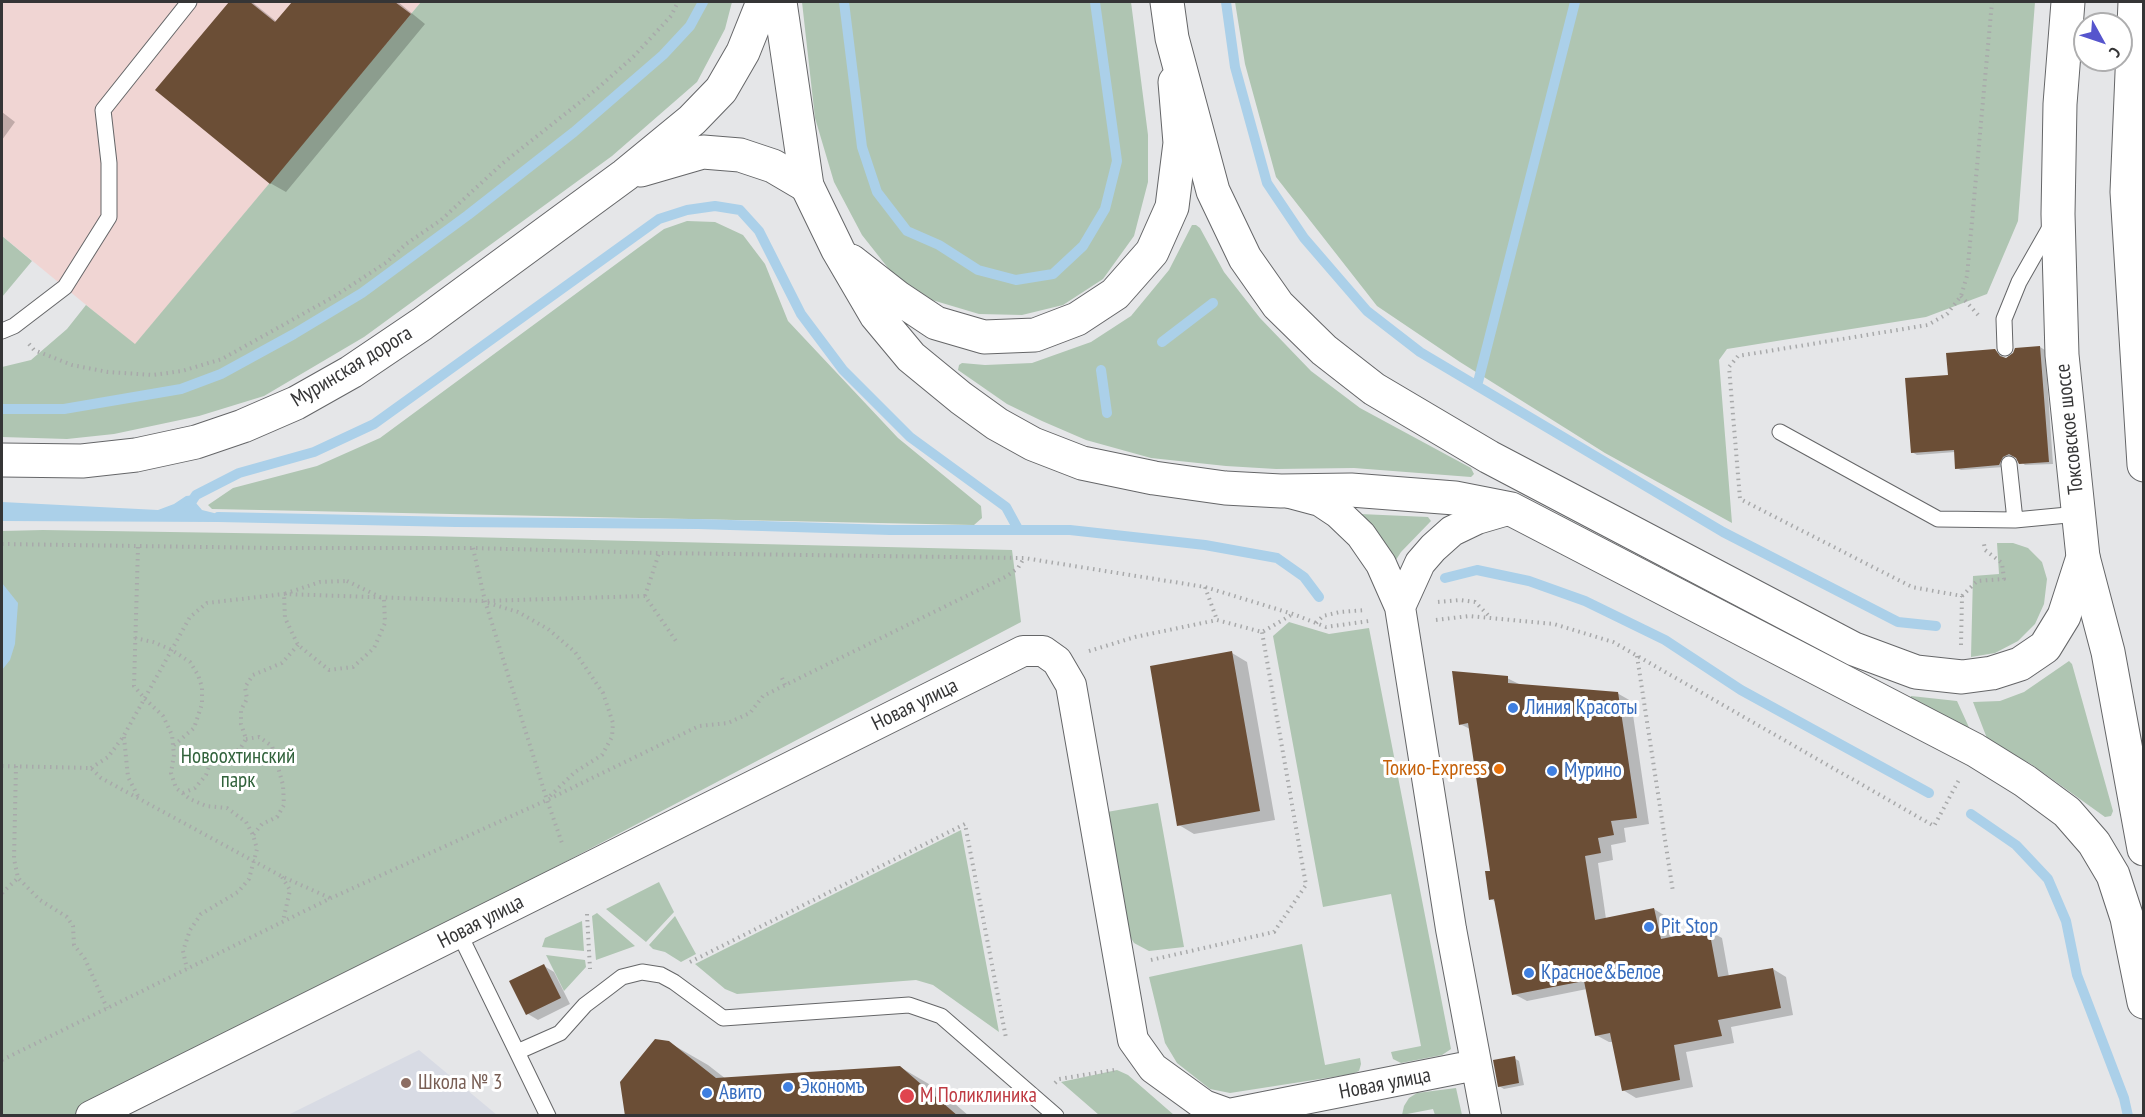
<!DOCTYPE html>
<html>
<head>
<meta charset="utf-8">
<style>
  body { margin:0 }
  #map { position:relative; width:2145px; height:1117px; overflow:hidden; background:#e5e6e8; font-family:"PT Sans Narrow",sans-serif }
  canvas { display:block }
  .frame { position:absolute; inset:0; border:3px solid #353536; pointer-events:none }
  .north { position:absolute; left:2073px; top:12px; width:60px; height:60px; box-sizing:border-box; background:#fff; border:2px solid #aeaeaf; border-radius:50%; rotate:130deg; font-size:16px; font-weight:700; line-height:24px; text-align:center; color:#353536 }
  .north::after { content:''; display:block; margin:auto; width:21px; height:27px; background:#5655cd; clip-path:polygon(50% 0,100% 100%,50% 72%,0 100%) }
</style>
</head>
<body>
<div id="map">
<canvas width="2145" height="1117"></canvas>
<div class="frame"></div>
<div class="north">С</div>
</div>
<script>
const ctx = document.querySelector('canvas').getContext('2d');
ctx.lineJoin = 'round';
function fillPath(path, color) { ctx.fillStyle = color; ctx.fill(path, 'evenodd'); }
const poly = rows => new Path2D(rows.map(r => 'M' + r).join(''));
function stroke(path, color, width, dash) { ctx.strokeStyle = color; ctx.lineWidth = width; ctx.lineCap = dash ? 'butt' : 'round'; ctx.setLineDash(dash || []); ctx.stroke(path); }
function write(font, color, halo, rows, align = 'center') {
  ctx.font = font + ' "PT Sans Narrow",sans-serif'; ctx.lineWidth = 6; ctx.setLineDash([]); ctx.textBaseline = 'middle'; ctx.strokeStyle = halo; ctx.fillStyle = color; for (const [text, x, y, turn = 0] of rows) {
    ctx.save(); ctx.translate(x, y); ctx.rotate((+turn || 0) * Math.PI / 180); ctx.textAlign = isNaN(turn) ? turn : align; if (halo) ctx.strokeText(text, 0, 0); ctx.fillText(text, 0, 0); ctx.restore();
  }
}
const industrial = poly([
  [2,2,421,2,135,345,2,236]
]);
const built = poly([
  [419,1050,497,1115,288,1115]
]);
const green = poly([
  [421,2,732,2,725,29,697,82,612,156,364,337,264,396,199,416,114,434,67,439,2,437,2,367,31,360,67,329,86,305,135,344],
  [802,2,1131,2,1148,135,1148,182,1134,236,1103,279,1063,305,1022,315,979,314,932,300,892,273,862,235,834,182,815,118],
  [1235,2,2035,2,2018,221,1987,294,1926,317,1727,349,1719,360,1732,523,1605,453,1460,362,1377,306,1276,177,1245,64],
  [687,221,715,222,743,235,765,264,788,321,898,438,981,506,982,518,974,525,212,509,208,505,233,488,317,466,380,438,642,245,664,229],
  [1192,225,1196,225,1200,228,1224,272,1260,318,1311,371,1360,408,1471,468,1474,474,1471,477,1354,468,1276,469,1226,466,1151,458,1086,440,1042,421,1007,404,958,370,959,365,962,363,985,365,1032,363,1091,342,1131,316,1169,270],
  [2,236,32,261,2,297],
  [1360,514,1428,517,1431,521,1401,552,1394,563],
  [43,530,424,536,1012,550,1021,622,84,1115,2,1115,2,531],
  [1997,543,2013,543,2028,548,2042,562,2047,579,2044,604,2035,624,2018,641,1995,653,1971,657,1973,576,1999,574],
  [1289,622,1329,634,1369,628,1451,1049,1442,1055,1401,1063,1393,1059,1391,1052,1421,1046,1391,894,1323,907,1273,636],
  [2069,661,2072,664,2113,811,2111,816,2105,817,2031,764,1988,741,1973,702,2000,701,2024,692],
  [1911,696,1957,701,1972,734,1909,702],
  [1158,803,1184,947,1149,951,1134,943,1129,935,1107,812],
  [961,830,999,1032,933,985,916,980,737,994,725,989,695,964],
  [659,882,674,912,646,942,606,909],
  [597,913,635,946,596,960,592,916],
  [675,916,696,954,681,962,665,952,653,949,649,945],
  [582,921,584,951,542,947,545,938],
  [1302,944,1325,1065,1360,1058,1361,1064,1359,1071,1352,1074,1230,1093,1210,1089,1177,1063,1165,1043,1149,977],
  [546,955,585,960,586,967,564,991],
  [1117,1070,1128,1075,1174,1115,1099,1115,1061,1082],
  [1456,1088,1462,1115,1435,1115,1433,1109,1402,1115,1404,1106,1409,1098,1417,1093]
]);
const water = poly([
  [196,495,196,503,202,510,230,517,217,522,2,521,2,502,158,510,174,504,186,496],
  [2,583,18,603,15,644,10,660,2,670]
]);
const shadow = poly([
  [231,2,252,2,277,22,294,2,398,2,425,24,286,192,270,183,158,90],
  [2,112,15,122,2,140],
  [2040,347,2045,350,2053,464,2025,465,2014,456,2007,459,2004,467,1961,470,1956,468,1955,452,1917,455,1912,452,1950,376,1995,351,2006,359],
  [1232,653,1247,662,1275,820,1194,834,1179,825],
  [1507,678,1521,685,1617,693,1631,701,1649,824,1624,828,1626,842,1611,845,1613,860,1598,863,1606,919,1654,909,1667,917,1671,938,1709,931,1722,938,1729,977,1773,969,1786,977,1793,1015,1731,1027,1734,1043,1686,1052,1693,1087,1636,1098,1623,1090,1613,1042,1609,1042,1596,1035,1587,989,1527,1001,1514,994,1496,902,1491,899,1492,872,1470,729,1460,724],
  [544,966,554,972,570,1004,538,1020,528,1014],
  [668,1042,708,1065,726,1079,900,1067,939,1090,969,1116,633,1116],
  [1514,1058,1519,1061,1524,1085,1504,1089,1499,1086]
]);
const stream = poly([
  [844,2,862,147,877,192,907,231,939,245,978,270,1016,280,1053,274,1083,246,1105,209,1117,161,1095,2],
  [1226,2,1235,67,1267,183,1304,238,1367,311,1420,352,1723,532,1898,622,1936,626],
  [1162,342,1213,303],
  [1101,370,1107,413],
  [1477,386,1575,2],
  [2,409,64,409,181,389,221,374,294,334,362,293,468,215,574,132,663,55,690,26,703,2],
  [188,507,196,495,239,473,314,452,374,424,659,219,687,210,715,206,740,210,759,231,801,314,843,370,910,437,1006,507,1018,529],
  [218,517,456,522,698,524,890,530,1070,530,1205,545,1277,558,1304,577,1319,597],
  [1445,578,1477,570,1529,581,1585,601,1665,640,1741,690,1929,793],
  [1971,814,2016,845,2048,879,2066,921,2077,975,2124,1098,2128,1116]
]);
const building = poly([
  [229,2,250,2,275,22,292,2,395,2,411,14,270,184,155,90],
  [2040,346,2049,462,2019,464,2016,458,2009,454,2003,457,1999,465,1955,469,1954,450,1911,453,1905,378,1948,375,1946,353,1995,349,2000,356,2006,358,2013,353,2015,348],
  [1232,651,1260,811,1177,826,1150,666],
  [1452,671,1508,676,1508,683,1618,692,1637,818,1611,821,1614,835,1598,838,1601,853,1585,856,1595,920,1654,908,1661,939,1709,929,1718,977,1773,968,1781,1008,1718,1020,1722,1036,1674,1045,1680,1080,1622,1091,1610,1033,1595,1036,1584,981,1512,995,1494,899,1489,900,1485,871,1490,871,1468,723,1459,725],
  [544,964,561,998,526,1015,509,981],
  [655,1039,669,1041,716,1078,900,1066,958,1116,625,1116,620,1082],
  [1515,1056,1519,1083,1498,1087,1493,1060]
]);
const path = poly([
  [1961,296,1979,316],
  [29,344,34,350,72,365,108,372,153,375,182,371,222,359,335,296,387,262,406,244,441,220,503,163,598,88,634,56,671,16,678,2],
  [2,544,273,548,473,548,659,553,1024,558,1205,587,1293,614,1326,627,1369,621],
  [138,547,134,686,145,699,163,716,172,735,174,755,171,773,176,788,190,799,206,806,227,808,246,822,253,835,257,849,249,879,238,892,201,914,190,930,183,951,187,969],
  [473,548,485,601,547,800,563,846],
  [347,581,384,599,385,623,374,648,353,667,329,670,298,645,285,618,284,594,320,582,347,581],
  [1205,587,1217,620],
  [645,596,659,553],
  [1962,596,1977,581,2004,579,2002,563,1985,550,1984,544],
  [1438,602,1460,600,1475,602,1490,617],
  [488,603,518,612,548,629,575,652,603,693,613,723,612,737,602,755,575,772,550,796],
  [1436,620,1469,616,1554,624,1613,642,1934,826,1960,778],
  [1316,623,1323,616,1340,612,1366,610],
  [135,638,153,642,172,650,190,662,198,675,202,687,202,704,194,728,173,746],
  [1961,645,1962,596,1912,587,1740,499,1729,367,1738,356,1928,325,1947,314,1961,296,1967,276,1992,2],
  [1089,651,1135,637,1217,620,1262,632,1293,614],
  [1637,656,1673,892],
  [782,678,785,685],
  [124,737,128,777,138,796],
  [246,739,259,737,272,746,283,785,284,805,277,817,262,824,253,835],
  [2,766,91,768,101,778,281,876,330,898],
  [16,766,14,859,18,878,40,900,67,917,73,926,74,945,85,959,107,1008],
  [91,768,108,757,123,737,190,617,207,603,284,594,485,601,645,596,676,641],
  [183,793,195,788,206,775,210,764,240,749,246,739,241,724,241,710,247,699,245,687,253,675,282,663,298,645],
  [282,877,290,890,283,921],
  [2,893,18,878],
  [587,914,590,969],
  [1151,960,1274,932,1306,885,1262,632],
  [690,962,965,824,1006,1038],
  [2,1060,331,898,547,800,699,726,728,723,750,713,763,696,1007,576,1018,568,1024,558],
  [1055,1083,1059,1079,1114,1070]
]);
const service = poly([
  [2,331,14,326,65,287,109,217,109,163,103,110,189,2],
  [2005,348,2004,319,2019,282,2052,224],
  [1780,432,1938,519,2015,520,2078,514],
  [2009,464,2015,520],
  [459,933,517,1052],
  [548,1116,517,1052,560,1033,585,1005,601,993,622,977,642,972,661,975,674,982,723,1018,909,1005,941,1016,1056,1116]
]);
const minor = poly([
  [1290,493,1320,501,1338,513,1361,535,1381,564,1400,607,1451,929,1486,1116],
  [1400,607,1420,563,1433,548,1452,531,1477,519,1511,509],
  [91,1116,1023,651,1043,651,1057,661,1071,685,1133,1040,1153,1068,1204,1105,1229,1114,1476,1065]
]);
const tertiary = poly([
  [641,170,703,152,740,155,773,166,807,186],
  [2,460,82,461,136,455,196,442,243,426,296,403,351,372,422,324,625,175,692,120,721,90,743,52,763,2]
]);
const secondary = poly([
  [780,2,807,186,838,250,876,315,911,357,961,398,997,424,1033,444,1082,463,1154,478,1225,488,1281,491,1351,490,1455,498,1511,509,1975,750,2025,781,2067,812,2094,843,2113,875,2127,918,2144,1002],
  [851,261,897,297,936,323,984,337,1035,335,1077,319,1115,294,1152,252,1172,207,1180,143,1175,82],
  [2083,557,2108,652,2144,849]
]);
const primary = poly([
  [1167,2,1172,38,1213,191,1245,258,1278,305,1324,350,1374,389,1489,457,1854,649,1916,672,1962,677,1992,673,2020,664,2045,647,2064,616,2083,557,2062,355,2058,214,2060,104,2068,2],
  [2135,2,2127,192,2144,465]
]);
const markers = [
  [1513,708,6,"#3f7fe0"],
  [1499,769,6,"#e8710a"],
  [1552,771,6,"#3f7fe0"],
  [1649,927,6,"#3f7fe0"],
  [1529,973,6,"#3f7fe0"],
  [406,1083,6,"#8d6e63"],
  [788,1087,6,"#3f7fe0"],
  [707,1093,6,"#3f7fe0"],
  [907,1096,8,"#e0444e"]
];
const streetNames = [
  ["Муринская дорога",352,367,-31],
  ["Токсовское шоссе",2070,429,-96],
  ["Новая улица",915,705,-26],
  ["Новая улица",481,922,-27],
  ["Новая улица",1385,1084,-11]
];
const shopNames = [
  ["Линия Красоты",1525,708],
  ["Мурино",1564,771],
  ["Pit Stop",1661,927],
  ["Красное&Белое",1541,973],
  ["Экономъ",800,1087],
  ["Авито",719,1093]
];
const parkNames = [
  ["Новоохтинский",238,757],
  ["парк",238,781]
];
const foodNames = [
  ["Токио-Express",1487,769]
];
const educationNames = [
  ["Школа № 3",418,1083]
];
const healthNames = [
  ["М Поликлиника",920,1096]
];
fillPath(industrial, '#f0d5d3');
fillPath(built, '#d8dbe4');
fillPath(green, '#afc5b2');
fillPath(water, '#abd0e9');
fillPath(shadow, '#0003');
stroke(stream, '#abd0e9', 10);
fillPath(building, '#6b4e36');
stroke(service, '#656668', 17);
stroke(minor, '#656668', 32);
stroke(tertiary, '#656668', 35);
stroke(secondary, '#656668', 35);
stroke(primary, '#656668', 35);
stroke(path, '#a8a9aa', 4, [1.5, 4.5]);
stroke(service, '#fff', 15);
stroke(minor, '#fff', 30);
stroke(tertiary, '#fff', 33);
stroke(secondary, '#fff', 33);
stroke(primary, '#fff', 33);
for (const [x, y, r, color] of markers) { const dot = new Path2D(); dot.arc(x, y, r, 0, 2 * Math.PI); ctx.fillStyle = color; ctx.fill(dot); stroke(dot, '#fff', 2); }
write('21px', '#353536', '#fff', streetNames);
write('21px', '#366cbe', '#fff', shopNames, 'left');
write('21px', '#31623b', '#fff', parkNames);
write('21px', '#c56008', '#fff', foodNames, 'right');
write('21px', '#785e54', '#fff', educationNames, 'left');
write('21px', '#be3a42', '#fff', healthNames, 'left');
</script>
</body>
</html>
